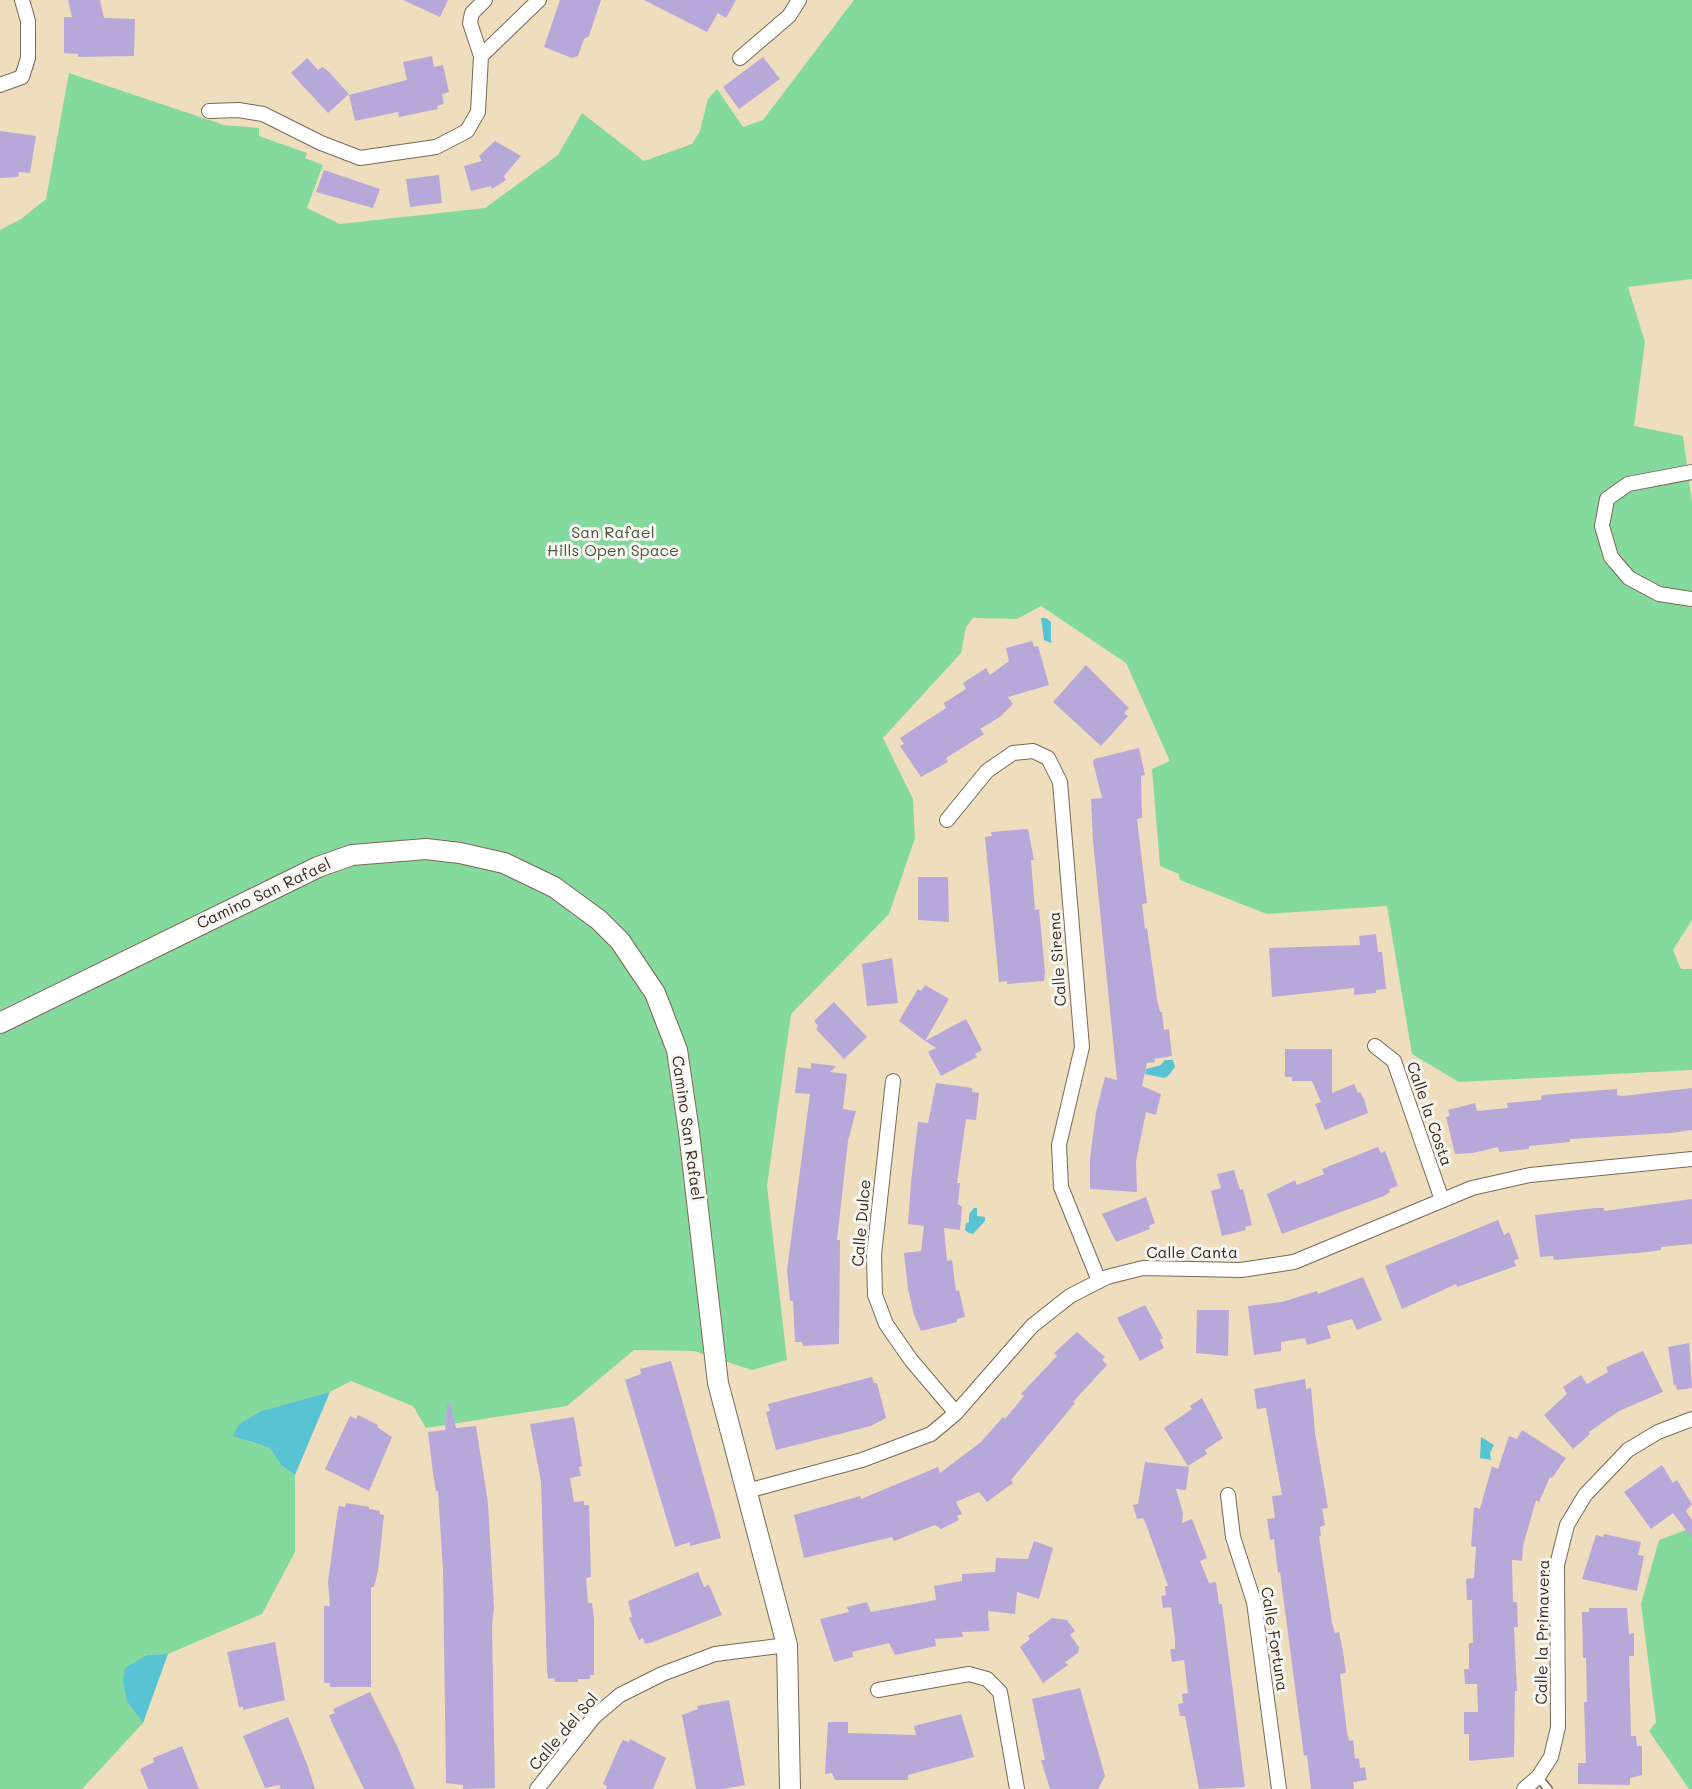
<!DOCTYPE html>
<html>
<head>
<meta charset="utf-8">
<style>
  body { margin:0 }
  canvas { display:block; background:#eedebd }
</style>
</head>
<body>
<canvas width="1692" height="1789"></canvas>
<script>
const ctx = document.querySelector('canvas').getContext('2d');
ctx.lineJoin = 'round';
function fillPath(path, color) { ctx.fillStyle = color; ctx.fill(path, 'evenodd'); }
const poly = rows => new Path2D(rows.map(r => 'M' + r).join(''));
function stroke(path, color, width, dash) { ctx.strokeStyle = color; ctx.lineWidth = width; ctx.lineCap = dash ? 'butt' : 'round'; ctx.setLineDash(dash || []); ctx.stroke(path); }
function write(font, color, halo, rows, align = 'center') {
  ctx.font = font + ' Mali,sans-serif'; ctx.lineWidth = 6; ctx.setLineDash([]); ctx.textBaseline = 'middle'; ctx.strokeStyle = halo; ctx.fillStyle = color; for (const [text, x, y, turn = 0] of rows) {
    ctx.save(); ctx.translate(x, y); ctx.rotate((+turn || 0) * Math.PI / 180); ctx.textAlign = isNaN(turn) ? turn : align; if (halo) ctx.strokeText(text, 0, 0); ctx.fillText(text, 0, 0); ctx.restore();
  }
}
const green = poly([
  [854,0,1692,0,1692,279,1628,287,1645,342,1634,426,1683,436,1692,503,1692,920,1673,950,1681,969,1692,969,1692,1070,1459,1082,1412,1054,1387,906,1267,914,1180,880,1179,874,1160,866,1152,769,1170,761,1126,663,1041,606,1017,619,973,618,966,627,961,653,883,738,913,799,915,838,889,914,791,1014,767,1186,787,1360,752,1370,694,1351,634,1350,567,1406,426,1428,413,1406,351,1381,330,1392,261,1411,239,1424,247,1441,270,1448,281,1465,295,1475,295,1552,262,1614,168,1654,147,1655,127,1700,143,1723,82,1789,0,1789,0,230,21,219,46,199,69,73,224,125,259,128,259,136,307,153,305,158,323,165,307,208,340,224,485,208,558,155,582,113,644,161,692,144,700,131,708,99,717,89,743,127,763,120],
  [1692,1528,1692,1789,1689,1789,1649,1731,1656,1722,1641,1604,1659,1540]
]);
const water = poly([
  [1041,618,1046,618,1051,622,1051,643,1044,640],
  [1165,1060,1173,1060,1175,1067,1168,1076,1164,1078,1145,1074,1146,1069,1161,1065],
  [974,1208,977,1208,977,1216,985,1217,985,1221,973,1234,969,1233,965,1230,966,1223,969,1222,969,1214],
  [330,1392,295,1475,281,1465,270,1448,233,1436,239,1424,261,1411],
  [1481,1437,1494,1445,1490,1453,1491,1460,1480,1458],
  [168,1654,143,1723,127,1701,123,1681,125,1668,147,1655]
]);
const building = poly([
  [68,0,100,0,104,18,135,19,134,56,78,57,78,54,64,53,64,17,72,17],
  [403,0,448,0,440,17],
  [560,0,601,0,589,36,584,39,578,56,572,58,544,47],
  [644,0,736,0,726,18,718,13,707,32],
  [432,56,434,67,443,65,449,92,442,94,444,104,437,106,438,109,399,117,398,112,355,121,349,95,407,80,403,62],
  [763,57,780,79,739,109,723,87],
  [307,58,318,70,322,67,328,71,349,94,328,113,291,73],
  [0,131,36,136,30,173,19,172,18,177,0,178],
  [495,141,521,156,504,176,506,180,492,189,491,186,471,191,464,166,482,161,479,156],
  [324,170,380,189,373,208,316,192],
  [439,175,442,203,410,207,406,179],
  [1032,641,1034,647,1038,646,1049,685,1008,697,1013,704,1000,717,980,729,984,734,946,758,948,762,921,777,900,746,904,744,900,738,946,708,944,703,966,689,963,683,986,668,990,675,1009,661,1006,648],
  [1086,665,1129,708,1124,713,1128,716,1101,746,1053,702],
  [1139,748,1145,775,1141,776,1142,818,1137,819,1147,903,1142,904,1145,929,1147,928,1157,999,1160,1012,1162,1012,1164,1030,1169,1029,1172,1056,1154,1059,1155,1062,1147,1063,1142,1086,1161,1094,1156,1115,1146,1112,1136,1161,1137,1192,1090,1189,1090,1158,1096,1112,1105,1077,1117,1080,1093,841,1091,799,1102,798,1093,762,1094,759],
  [1028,829,1034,860,1031,860,1035,910,1039,909,1045,972,1044,981,1007,984,1007,981,999,982,985,837,992,836,991,832],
  [918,877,948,877,949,922,918,920],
  [1376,934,1378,952,1382,952,1386,989,1376,990,1376,993,1354,995,1354,988,1272,997,1269,948,1360,945,1359,936],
  [892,958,898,1003,867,1006,862,964],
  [925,985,949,999,925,1041,899,1021,918,989,921,991],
  [834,1002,867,1037,844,1059,816,1029,818,1026,814,1021],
  [966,1019,982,1050,975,1054,977,1057,941,1076,928,1052,936,1048,925,1041],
  [1285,1049,1332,1049,1332,1093,1354,1084,1358,1093,1360,1092,1364,1099,1368,1113,1325,1130,1315,1104,1321,1102,1312,1081,1292,1081,1292,1077,1285,1077],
  [811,1063,836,1066,830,1072,847,1074,843,1109,856,1111,848,1141,837,1240,840,1240,839,1344,803,1346,802,1342,795,1342,793,1301,790,1301,787,1270,810,1094,795,1093,798,1067,811,1069],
  [936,1083,972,1088,972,1092,979,1093,976,1120,966,1119,957,1183,960,1183,958,1204,962,1207,960,1230,944,1228,947,1261,952,1260,956,1291,959,1290,965,1317,957,1319,957,1322,921,1331,914,1315,908,1289,904,1253,921,1251,924,1226,908,1224,911,1182,918,1122,928,1123],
  [1692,1088,1692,1130,1671,1133,1570,1139,1570,1142,1529,1146,1529,1149,1499,1152,1498,1147,1473,1153,1455,1154,1446,1117,1450,1116,1448,1110,1475,1103,1477,1111,1508,1108,1507,1103,1541,1100,1542,1095,1617,1089,1617,1095,1622,1096],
  [1378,1147,1381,1153,1385,1151,1398,1186,1389,1189,1390,1192,1384,1196,1282,1234,1267,1194,1295,1180,1297,1185,1324,1174,1322,1169],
  [1234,1170,1240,1190,1243,1189,1252,1225,1245,1227,1246,1230,1222,1236,1211,1191,1221,1188,1217,1174],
  [1146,1197,1155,1223,1149,1226,1150,1229,1116,1242,1102,1214],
  [1692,1199,1692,1244,1661,1247,1661,1250,1648,1252,1554,1260,1553,1256,1540,1257,1535,1215,1595,1208,1604,1208,1604,1211],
  [1498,1220,1504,1235,1509,1232,1519,1259,1514,1260,1516,1266,1457,1287,1456,1284,1402,1309,1385,1266],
  [1363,1277,1382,1320,1357,1330,1352,1319,1327,1326,1331,1338,1307,1345,1305,1338,1281,1342,1281,1351,1254,1355,1248,1306,1282,1302,1317,1291,1318,1294],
  [1145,1305,1163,1338,1160,1340,1164,1348,1140,1361,1117,1318],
  [1197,1310,1229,1310,1228,1356,1196,1353],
  [1077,1332,1105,1357,1102,1360,1107,1365,1073,1402,1075,1403,1011,1480,1013,1483,987,1502,979,1492,956,1502,962,1514,957,1516,959,1520,941,1529,935,1525,894,1541,892,1537,804,1558,794,1515,860,1496,861,1499,938,1467,940,1473,981,1442,1003,1417,1005,1419,1024,1396,1021,1394,1057,1356,1054,1353],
  [1689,1343,1692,1388,1677,1390,1676,1385,1674,1386,1668,1347],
  [1643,1351,1663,1392,1619,1411,1589,1432,1590,1434,1573,1449,1544,1415,1567,1394,1563,1387,1581,1375,1587,1384,1608,1372,1606,1367],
  [671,1361,721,1538,690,1546,690,1542,675,1547,625,1380,641,1374,640,1369],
  [872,1377,874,1383,877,1383,886,1418,871,1426,776,1450,766,1412,770,1411,768,1404],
  [1305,1379,1306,1389,1311,1388,1315,1433,1328,1508,1322,1509,1325,1525,1320,1527,1321,1536,1319,1536,1332,1623,1335,1633,1339,1632,1343,1651,1346,1673,1340,1674,1347,1732,1349,1741,1353,1740,1355,1759,1359,1758,1360,1768,1365,1767,1367,1780,1353,1782,1354,1789,1311,1789,1307,1755,1304,1756,1280,1572,1278,1573,1274,1539,1270,1540,1267,1519,1275,1518,1272,1496,1282,1495,1266,1408,1257,1409,1254,1389],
  [1202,1398,1223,1438,1205,1450,1207,1454,1188,1466,1164,1428,1192,1409,1190,1406],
  [450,1403,456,1428,476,1426,488,1503,494,1608,492,1627,495,1788,463,1789,463,1785,446,1783,443,1570,438,1491,436,1491,433,1473,428,1432,445,1430,447,1404],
  [358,1415,378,1425,377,1427,392,1437,369,1491,325,1469,350,1416,356,1419],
  [574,1417,582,1466,579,1467,581,1476,570,1478,574,1502,584,1501,584,1505,589,1505,591,1577,586,1578,588,1603,592,1603,594,1619,594,1675,590,1675,590,1679,578,1679,578,1682,555,1682,554,1678,548,1679,547,1670,541,1482,530,1424],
  [1522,1430,1566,1458,1552,1478,1550,1477,1539,1502,1536,1500,1523,1546,1522,1561,1512,1560,1513,1602,1517,1602,1518,1627,1514,1627,1517,1691,1515,1691,1514,1757,1469,1761,1469,1734,1464,1734,1464,1712,1478,1712,1477,1684,1465,1684,1464,1669,1469,1669,1469,1643,1473,1643,1472,1600,1467,1600,1466,1579,1474,1578,1476,1547,1471,1546,1474,1507,1480,1509,1492,1466,1498,1469,1509,1436,1517,1439],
  [1145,1462,1189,1467,1186,1490,1176,1489,1183,1513,1182,1523,1192,1519,1207,1558,1200,1561,1209,1583,1216,1582,1219,1604,1222,1604,1245,1787,1199,1789,1185,1716,1180,1716,1178,1704,1183,1703,1182,1694,1188,1693,1184,1660,1172,1662,1170,1649,1175,1649,1175,1639,1171,1607,1163,1608,1161,1596,1166,1595,1165,1586,1168,1586,1146,1524,1143,1518,1137,1519,1133,1505,1138,1504],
  [1662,1465,1673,1483,1677,1480,1692,1504,1686,1511,1692,1520,1692,1538,1673,1513,1651,1529,1624,1492],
  [346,1503,369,1507,369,1509,380,1511,380,1514,384,1515,378,1571,374,1587,371,1587,371,1687,330,1687,330,1683,324,1683,324,1606,330,1606,328,1582,337,1515,339,1506,345,1507],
  [1604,1534,1641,1542,1638,1555,1644,1556,1637,1591,1582,1579,1596,1535,1603,1537],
  [1034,1541,1053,1548,1039,1599,1017,1592,1015,1614,988,1611,989,1631,962,1632,963,1637,935,1639,936,1646,895,1655,889,1643,852,1652,853,1657,834,1662,820,1619,849,1612,847,1607,867,1602,871,1612,936,1600,934,1586,962,1581,962,1574,995,1572,996,1558,1028,1559],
  [698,1572,704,1587,709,1585,722,1615,653,1642,645,1644,643,1638,639,1640,629,1618,632,1617,628,1601],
  [1589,1608,1627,1608,1629,1634,1634,1633,1634,1656,1629,1656,1631,1736,1636,1736,1637,1746,1642,1746,1642,1775,1630,1778,1630,1785,1578,1784,1578,1763,1586,1763,1584,1702,1587,1702,1586,1658,1583,1658,1582,1612,1589,1612],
  [1052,1618,1067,1620,1075,1631,1070,1635,1079,1647,1078,1653,1065,1662,1068,1665,1043,1683,1020,1647,1030,1639,1028,1636],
  [275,1642,285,1700,243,1710,243,1707,239,1707,227,1652],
  [1080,1688,1105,1776,1098,1789,1050,1789,1041,1760,1045,1760,1032,1699],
  [370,1692,398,1748,415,1789,364,1789,332,1723,329,1715,335,1713,333,1709],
  [729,1700,745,1785,723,1789,696,1789,682,1715,698,1709,697,1706],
  [961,1714,974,1757,908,1775,908,1780,835,1780,832,1773,825,1774,828,1722,848,1722,848,1733,916,1735,914,1726],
  [288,1717,307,1764,315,1789,281,1789,279,1785,265,1788,243,1736],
  [630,1739,666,1758,653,1789,606,1789,607,1786,603,1784,619,1747,623,1740,629,1742],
  [182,1746,199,1789,148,1789,140,1769,154,1762,153,1758]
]);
const lane = poly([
  [1538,1777,1548,1789]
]);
const street = poly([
  [481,56,470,23,472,13,485,0],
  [740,58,789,16,799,0],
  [0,85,22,77,28,58,28,21,22,0],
  [209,111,238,110,263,114,321,143,360,158,436,147,467,131,478,112,481,56,539,0],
  [1692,472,1628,484,1607,499,1602,526,1611,557,1629,578,1659,594,1692,599],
  [947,820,987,771,1013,753,1033,751,1048,758,1060,782,1082,1047,1059,1145,1061,1187,1099,1281],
  [1375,1046,1394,1061,1442,1200],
  [893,1081,874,1255,875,1295,886,1324,911,1360,956,1413],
  [747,1491,862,1460,931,1434,956,1413,1032,1326,1070,1296,1107,1277,1143,1268,1241,1270,1294,1262,1472,1188,1530,1175,1692,1159],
  [1228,1495,1233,1537,1254,1602,1279,1789],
  [878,1690,969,1674,987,1679,1000,1692,1017,1789],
  [537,1789,594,1717,620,1695,662,1674,715,1654,787,1645],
  [1524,1789,1538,1777,1551,1757,1558,1727,1557,1565,1567,1525,1585,1495,1628,1450,1658,1432,1692,1419]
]);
const secondary = poly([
  [0,1023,318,867,352,855,426,849,460,853,504,863,554,887,599,920,620,941,655,993,677,1050,689,1132,718,1383,787,1645,790,1789]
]);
const parkNames = [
  ["San Rafael",613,533],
  ["Hills Open Space",613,551]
];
const streetNames = [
  ["Camino San Rafael",264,894,-25],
  ["Calle Sirena",1058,959,-94],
  ["Calle la Costa",1429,1114,71],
  ["Camino San Rafael",687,1128,82],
  ["Calle Dulce",862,1223,-85],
  ["Calle Canta",1192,1253],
  ["Calle la Primavera",1543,1632,-89],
  ["Calle Fortuna",1274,1639,81],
  ["Calle del Sol",564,1732,-49]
];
fillPath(green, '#84d99c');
fillPath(water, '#58c3d2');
fillPath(building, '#b7a8d9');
stroke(lane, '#7a6956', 10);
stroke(street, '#7a6956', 16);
stroke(secondary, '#7a6956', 22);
stroke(lane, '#fff', 7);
stroke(street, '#fff', 14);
stroke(secondary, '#fff', 20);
write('16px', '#4d563e', '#f6f6f2', parkNames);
write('16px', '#3b2a1e', '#f6f6f2', streetNames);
</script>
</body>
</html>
